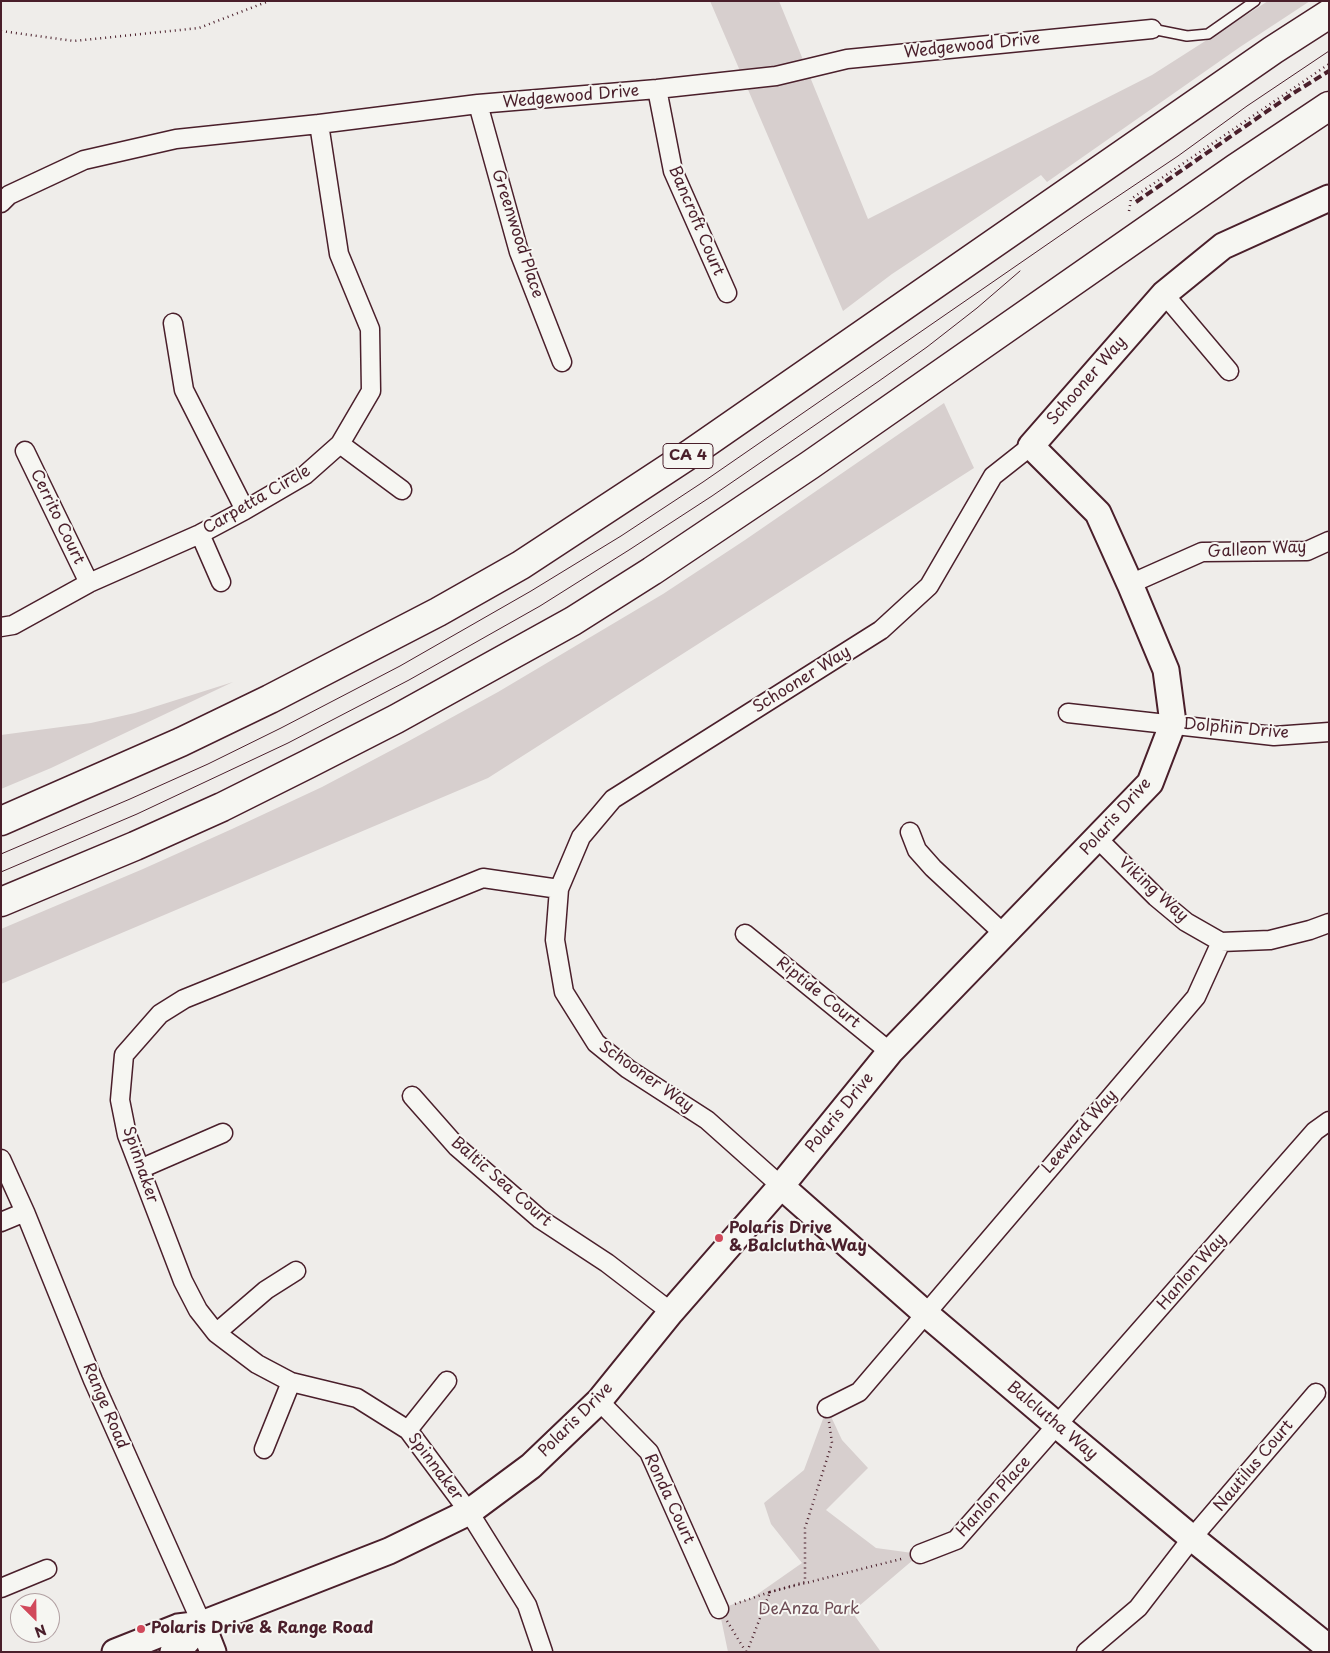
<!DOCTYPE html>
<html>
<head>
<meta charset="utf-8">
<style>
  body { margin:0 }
  #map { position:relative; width:1330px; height:1653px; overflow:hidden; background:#efedea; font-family:"Playpen Sans",sans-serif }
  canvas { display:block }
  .frame { position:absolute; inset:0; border:2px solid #4a1f2b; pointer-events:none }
  .north { position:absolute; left:10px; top:1593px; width:50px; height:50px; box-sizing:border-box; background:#f6f6f2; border:1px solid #b1a0a2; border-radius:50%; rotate:157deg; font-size:14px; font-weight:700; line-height:20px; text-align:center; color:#4a1f2b }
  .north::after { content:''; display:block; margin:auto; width:18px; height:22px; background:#d1495b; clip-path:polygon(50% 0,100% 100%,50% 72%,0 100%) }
</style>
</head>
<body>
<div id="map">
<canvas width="1330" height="1653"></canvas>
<div class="frame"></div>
<div class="north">N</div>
</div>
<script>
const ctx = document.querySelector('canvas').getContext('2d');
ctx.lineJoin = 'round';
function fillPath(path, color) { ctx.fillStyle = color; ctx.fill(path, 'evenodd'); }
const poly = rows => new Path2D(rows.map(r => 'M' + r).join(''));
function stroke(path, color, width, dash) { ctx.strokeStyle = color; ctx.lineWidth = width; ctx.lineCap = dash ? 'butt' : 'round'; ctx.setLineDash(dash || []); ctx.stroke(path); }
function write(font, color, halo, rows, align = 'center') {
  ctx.font = font + ' "Playpen Sans",sans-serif'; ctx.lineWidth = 4; ctx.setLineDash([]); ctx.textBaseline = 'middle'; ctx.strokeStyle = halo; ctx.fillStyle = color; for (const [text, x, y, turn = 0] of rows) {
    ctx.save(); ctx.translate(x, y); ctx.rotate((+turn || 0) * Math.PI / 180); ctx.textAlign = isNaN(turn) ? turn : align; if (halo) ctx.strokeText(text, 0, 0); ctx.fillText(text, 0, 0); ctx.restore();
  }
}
const green = poly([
  [710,1,779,1,868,219,1152,75,1268,1,1310,1,1240,47,1047,182,1041,175,892,274,843,311],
  [944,403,974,468,488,778,1,984,1,929,143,869,232,829,322,787,407,742,498,692,663,594,745,540],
  [233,682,51,768,1,789,1,735,91,723,135,713],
  [827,1408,842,1440,868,1468,826,1510,876,1548,920,1554,852,1612,881,1652,728,1652,719,1609,752,1598,802,1563,771,1524,764,1503,804,1470]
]);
const path = poly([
  [1,31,74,41,199,28,269,1],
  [1129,211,1131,199,1329,64],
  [829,1422,832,1443,805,1528,805,1582,770,1592,905,1558],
  [735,1604,770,1592,747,1652],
  [727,1621,746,1652]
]);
const lane = poly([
  [1152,29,1187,36,1208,34,1255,1]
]);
const street = poly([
  [657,89,673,171,727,293],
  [478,104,519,252,562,362],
  [1,203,9,195,84,160,176,139,319,124,478,104,657,89,776,76,847,59,1152,29],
  [1164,294,1229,371],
  [173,323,184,390,245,510],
  [340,444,402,490],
  [25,451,89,583],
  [200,534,221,582],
  [1130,584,1202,552,1307,551,1329,541],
  [1,627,13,625,89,583,200,534,245,510,305,475,340,444,371,391,370,329,339,254,319,124],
  [1068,713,1274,736,1329,732],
  [910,832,917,850,933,868,1004,934],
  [1098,839,1156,897,1186,922,1221,942,1270,940,1310,930,1329,923],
  [745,934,890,1052],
  [412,1096,457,1147,540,1219,607,1263,671,1312],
  [1,1159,25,1212,93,1380,202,1624],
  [140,1169,223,1133],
  [781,1186,707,1120,628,1069,596,1043,564,992,555,940,559,889,581,837,613,799,881,630,929,586,993,476,1031,446],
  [1,1222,25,1212],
  [216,1333,266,1290,296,1271],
  [599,1401,649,1452,719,1609],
  [827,1408,859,1392,1196,997,1221,942],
  [408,1430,447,1381],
  [264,1449,291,1382],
  [920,1554,956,1540,1315,1131,1329,1121],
  [1,1588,47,1569],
  [543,1652,527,1605,469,1512,408,1430,357,1398,291,1382,257,1364,216,1333,198,1310,183,1281,127,1135,120,1100,124,1055,160,1014,184,999,483,878,559,889],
  [1086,1652,1138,1608,1192,1538,1316,1393]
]);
const secondary = poly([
  [781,1186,925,1313,1058,1426,1192,1538,1329,1648],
  [202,1624,213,1652],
  [115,1652,178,1627,202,1624,389,1551,469,1512,531,1466,599,1401,671,1312,781,1186,890,1052,1150,783,1173,723,1166,670,1130,584,1098,513,1031,446,1164,294,1223,246,1329,198],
  [173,1652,181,1648,202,1624]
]);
const highway = poly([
  [1,821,181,742,270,699,438,612,521,565,690,454,1273,50,1329,14],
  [1,902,135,846,222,807,308,764,396,719,573,621,652,571,810,465,1236,168,1329,106]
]);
const tram = poly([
  [1,854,130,799,208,764,281,728,400,666,531,591,621,536,703,482,1084,219,1178,156,1247,106,1329,51],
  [1,872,137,814,288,743,409,680,540,606,629,550,712,496,879,381,927,347,977,308,1020,271]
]);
const rail = poly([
  [1136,202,1292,94,1329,71]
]);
const markers = [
  [719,1238,5,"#d1495b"],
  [141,1629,5,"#d1495b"]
];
const shields = [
  [688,456,50]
];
const shieldNames = [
  ["CA 4",688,456]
];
const streetNames = [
  ["Wedgewood Drive",972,46,-6],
  ["Wedgewood Drive",571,97,-5],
  ["Bancroft Court",696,221,67],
  ["Greenwood Place",517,234,72],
  ["Schooner Way",1087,381,-49],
  ["Carpetta Circle",257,500,-30],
  ["Cerrito Court",57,517,64],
  ["Galleon Way",1257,550,-3],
  ["Schooner Way",802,680,-32],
  ["Dolphin Drive",1236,729,5],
  ["Polaris Drive",1116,817,-48],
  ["Viking Way",1153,890,42],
  ["Riptide Court",818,993,39],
  ["Schooner Way",646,1077,35],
  ["Polaris Drive",840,1113,-51],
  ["Leeward Way",1080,1132,-49],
  ["Spinnaker",140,1165,71],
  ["Baltic Sea Court",501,1182,41],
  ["Hanlon Way",1192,1272,-49],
  ["Range Road",105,1406,67],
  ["Polaris Drive",576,1420,-45],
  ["Balclutha Way",1052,1421,40],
  ["Nautilus Court",1254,1466,-50],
  ["Spinnaker",435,1467,53],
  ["Hanlon Place",994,1497,-48],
  ["Ronda Court",669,1499,65]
];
const poiNames = [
  ["Polaris Drive",729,1229],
  ["& Balclutha Way",729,1247],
  ["Polaris Drive & Range Road",151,1629]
];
const parkNames = [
  ["DeAnza Park",809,1610]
];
fillPath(green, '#d7cfce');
stroke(lane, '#4a1f2b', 12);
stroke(street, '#4a1f2b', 21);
stroke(secondary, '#4a1f2b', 29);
stroke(highway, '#4a1f2b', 31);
stroke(path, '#4a1f2b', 2.5, [1, 4]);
stroke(lane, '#f6f6f2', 9);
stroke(street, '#f6f6f2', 18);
stroke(secondary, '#f6f6f2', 25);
stroke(highway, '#f6f6f2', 28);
stroke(tram, '#4a1f2b', 1);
stroke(rail, '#4a1f2b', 4, [8, 4]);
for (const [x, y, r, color] of markers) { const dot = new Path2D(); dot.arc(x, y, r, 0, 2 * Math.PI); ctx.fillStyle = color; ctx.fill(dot); stroke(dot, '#f6f6f2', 2); }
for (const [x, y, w] of shields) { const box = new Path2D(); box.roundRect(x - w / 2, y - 12.5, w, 25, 4); ctx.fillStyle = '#f6f6f2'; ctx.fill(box); stroke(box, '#4a1f2b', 1); }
write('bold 15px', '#4a1f2b', null, shieldNames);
write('16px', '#4a1f2b', '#f6f6f2', streetNames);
write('bold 16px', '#4a1f2b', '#f6f6f2', poiNames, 'left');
write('16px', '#6d4b54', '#f6f6f2', parkNames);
</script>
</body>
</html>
